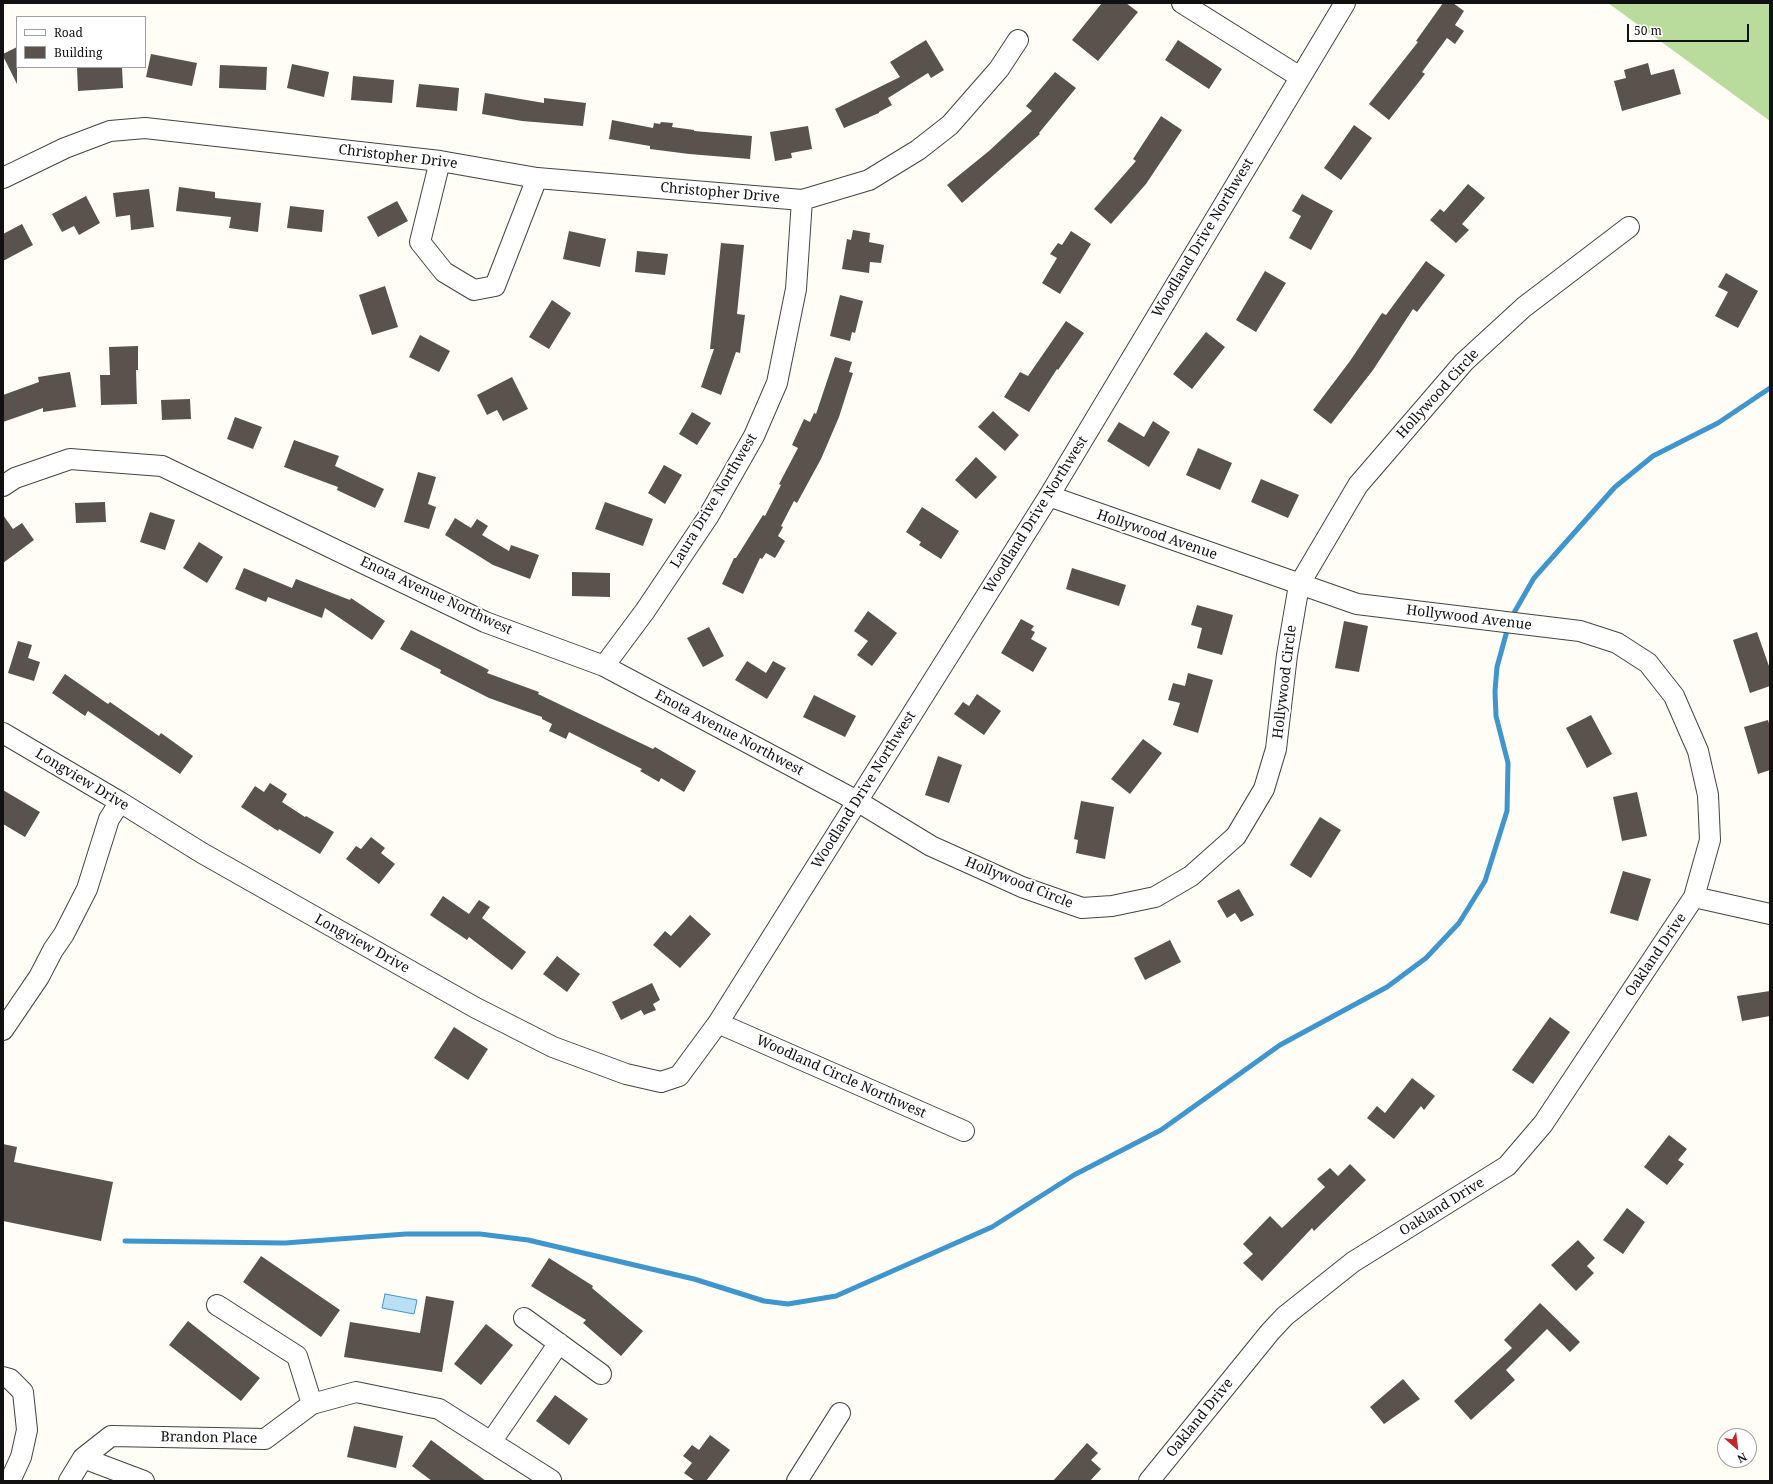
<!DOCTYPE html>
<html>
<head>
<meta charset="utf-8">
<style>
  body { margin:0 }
  #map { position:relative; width:1773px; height:1484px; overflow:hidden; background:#fffdf5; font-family:"Noto Serif",serif }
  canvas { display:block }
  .frame { position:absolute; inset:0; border:4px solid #111; pointer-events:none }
  .legend { position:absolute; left:16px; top:16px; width:130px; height:52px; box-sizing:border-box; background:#fff; border:1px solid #a0a0a0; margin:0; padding:5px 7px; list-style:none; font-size:12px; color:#111 }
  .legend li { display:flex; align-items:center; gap:8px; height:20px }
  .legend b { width:20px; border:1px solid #a0a0a0 }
  .north { position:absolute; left:1717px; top:1428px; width:40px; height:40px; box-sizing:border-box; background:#fff; border:1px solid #a0a0a0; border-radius:50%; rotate:152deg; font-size:11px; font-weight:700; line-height:16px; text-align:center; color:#111 }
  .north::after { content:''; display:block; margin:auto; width:14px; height:18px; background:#c4262e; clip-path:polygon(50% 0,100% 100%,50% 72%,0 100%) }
  .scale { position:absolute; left:1627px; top:24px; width:122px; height:18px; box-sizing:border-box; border:2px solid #111; border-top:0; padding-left:5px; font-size:12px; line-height:14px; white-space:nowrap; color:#111; -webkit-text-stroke:3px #fff; paint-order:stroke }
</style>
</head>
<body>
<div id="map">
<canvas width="1773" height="1484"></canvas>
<div class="frame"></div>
<ul class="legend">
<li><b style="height:5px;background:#fff"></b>Road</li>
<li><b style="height:11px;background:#5a524d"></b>Building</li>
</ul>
<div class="north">N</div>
<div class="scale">50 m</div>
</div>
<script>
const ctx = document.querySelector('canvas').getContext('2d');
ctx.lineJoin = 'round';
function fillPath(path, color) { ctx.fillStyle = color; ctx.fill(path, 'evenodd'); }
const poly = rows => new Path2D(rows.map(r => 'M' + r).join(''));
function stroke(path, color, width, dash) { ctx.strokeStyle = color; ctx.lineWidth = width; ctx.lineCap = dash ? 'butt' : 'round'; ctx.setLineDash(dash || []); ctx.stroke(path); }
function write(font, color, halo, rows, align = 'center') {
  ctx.font = font + ' "Noto Serif",serif'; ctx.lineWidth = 4; ctx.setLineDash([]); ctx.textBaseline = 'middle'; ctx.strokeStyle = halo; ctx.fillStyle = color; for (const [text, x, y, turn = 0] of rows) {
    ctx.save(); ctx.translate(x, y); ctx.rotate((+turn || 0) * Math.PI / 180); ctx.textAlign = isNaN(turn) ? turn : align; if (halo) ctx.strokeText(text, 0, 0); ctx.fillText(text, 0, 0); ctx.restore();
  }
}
const forest = poly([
  [1608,3,1770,3,1770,121]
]);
const water = poly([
  [385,1294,417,1300,414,1314,382,1308,385,1294]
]);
const stream = poly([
  [1511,618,1534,578,1615,487,1653,456,1718,423,1770,388],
  [125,1241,285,1243,406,1234,480,1234,528,1240,694,1279,764,1301,788,1304,836,1296,992,1227,1074,1175,1161,1130,1280,1045,1387,987,1426,958,1459,923,1485,881,1507,811,1508,763,1496,716,1495,691,1497,667,1508,627]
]);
const building = poly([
  [1102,3,1126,3,1138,12,1098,61,1072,40],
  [1443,3,1453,3,1464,11,1455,25,1464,31,1455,44,1447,38,1422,72,1425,74,1389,120,1369,104,1418,42,1416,41],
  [926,40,944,70,931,78,928,73,888,98,892,105,879,112,879,113,844,128,835,109,900,77,890,62],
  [1178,40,1222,69,1209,89,1165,60],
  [17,47,17,84,3,56,3,54],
  [151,54,197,63,192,86,146,77],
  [1648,63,1651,75,1674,69,1681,94,1622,111,1614,81,1626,78,1624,70],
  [292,64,329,72,324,97,287,88],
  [220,65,267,67,266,90,219,88],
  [77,67,122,67,123,88,78,91],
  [1055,72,1076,88,1039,133,1040,134,962,203,947,185,989,151,1032,111,1026,106],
  [353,76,394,80,392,103,351,100],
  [419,84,459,88,457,111,416,107],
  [485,93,544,103,544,98,586,103,583,126,522,121,482,114],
  [1161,116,1182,130,1146,184,1111,224,1094,209,1136,161,1133,159],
  [612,120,653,128,654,123,660,124,661,122,673,123,672,127,694,130,694,131,752,136,750,159,689,154,650,149,650,146,609,139],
  [1354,125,1372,138,1341,180,1324,168],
  [808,126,812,149,791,153,792,158,775,161,770,132],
  [1468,184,1485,198,1462,224,1469,230,1456,243,1430,220,1440,209,1444,212],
  [179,187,215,192,215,198,261,203,258,232,229,228,231,217,176,211],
  [149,189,154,227,131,230,130,215,116,217,113,193],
  [1302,194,1333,211,1311,250,1289,238,1301,216,1292,211],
  [86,196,100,223,79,235,74,226,62,232,52,214],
  [397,201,408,221,378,237,367,217],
  [290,206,324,210,322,232,287,228],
  [22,224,33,245,3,261,3,234],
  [853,230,870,233,869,242,884,245,881,263,870,262,869,273,842,269,847,239,851,240],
  [569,231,606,239,600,267,563,259],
  [1071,231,1091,244,1060,294,1042,283,1057,258,1050,254,1058,243,1062,245],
  [721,243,744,245,737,314,745,315,740,353,736,352,721,395,701,387,714,349,710,349],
  [637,251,668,254,665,275,635,272],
  [1426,261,1445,275,1417,312,1413,309,1373,370,1331,424,1313,410,1350,361,1382,313,1386,315],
  [1265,271,1286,283,1256,332,1236,320],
  [1726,273,1758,291,1738,328,1715,316,1728,292,1718,287],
  [385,286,398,327,372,335,359,295],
  [840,295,863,301,855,333,852,332,850,341,830,336],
  [552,300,571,313,549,349,529,337],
  [1066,321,1084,333,1058,370,1057,369,1029,412,1004,397,1020,372,1028,376],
  [1206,332,1225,347,1192,389,1173,374],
  [420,335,450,351,439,372,409,357],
  [138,346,138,370,136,370,137,404,101,405,100,375,110,375,109,347],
  [835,357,852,362,849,372,853,373,839,417,821,459,797,503,794,501,781,526,783,527,778,536,785,541,775,558,766,553,762,559,760,558,743,594,722,584,734,558,736,558,763,515,765,516,781,485,779,484,798,448,792,445,804,419,810,422,814,413,816,414],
  [70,372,76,407,43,412,43,408,3,422,3,395,39,382,38,377],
  [512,377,528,409,503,421,497,410,487,415,477,395],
  [190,399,191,419,162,420,161,400],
  [993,411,1019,435,1005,451,978,427],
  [692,412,711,423,697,445,679,434],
  [235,417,262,427,253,449,227,439],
  [1153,421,1170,432,1149,467,1107,441,1119,422,1144,437],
  [294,440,339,456,335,466,384,489,375,508,337,490,338,487,284,467],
  [1198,448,1232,463,1220,490,1186,475],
  [976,457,997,477,976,499,955,480],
  [664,465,682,475,665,504,648,493],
  [418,472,436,477,428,504,436,507,429,529,404,522],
  [1261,479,1299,495,1288,518,1251,502],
  [105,502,106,522,76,523,75,503],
  [605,502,653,519,643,546,595,529],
  [922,507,959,531,941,559,919,545,921,542,906,532],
  [150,512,175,520,165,550,140,542],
  [3,515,13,529,22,523,34,540,3,563],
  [455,518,471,528,477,519,488,526,482,535,509,551,511,545,539,555,530,579,493,565,445,535],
  [199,542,223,557,207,583,183,568],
  [244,568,292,588,296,579,350,600,351,598,385,621,372,640,325,608,322,618,268,597,266,602,235,589],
  [1072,568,1126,585,1119,606,1066,589],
  [572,572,610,573,610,597,572,596],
  [1197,605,1233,615,1222,655,1197,648,1202,628,1191,625],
  [868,611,897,633,872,666,857,655,868,641,854,631],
  [1021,619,1034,626,1031,630,1035,632,1031,639,1047,648,1033,672,1001,653],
  [1344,621,1368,626,1359,672,1335,668],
  [709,627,724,656,703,667,687,638],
  [411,630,489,670,487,673,539,692,538,694,653,749,655,747,696,771,684,792,661,778,659,782,640,771,642,769,569,732,566,739,549,731,552,724,542,719,542,717,489,698,440,673,441,670,400,649],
  [1757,632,1770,669,1770,686,1750,693,1733,640],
  [18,641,32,645,28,658,40,662,34,681,8,673],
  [747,661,766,673,773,661,786,668,767,699,735,680],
  [1188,673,1213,680,1198,733,1173,725,1180,703,1168,700,1173,683,1185,686],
  [65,674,108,704,110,702,159,736,161,733,193,756,180,774,88,711,85,716,52,693],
  [977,694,1001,711,984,735,954,714,963,702,969,706],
  [814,695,856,716,845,737,803,717],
  [1591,715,1612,754,1587,768,1566,728],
  [1768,720,1770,727,1770,770,1758,774,1744,727],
  [1143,739,1162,753,1130,794,1111,779],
  [938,756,962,765,949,803,925,795],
  [270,783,287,794,282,802,305,817,306,816,334,832,320,854,279,829,278,831,241,807,255,786,264,792],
  [3,790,40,812,25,837,3,824],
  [1637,792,1647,836,1622,841,1613,797],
  [1081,801,1114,807,1105,859,1076,853,1078,840,1074,839],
  [1320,817,1341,830,1311,878,1290,865],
  [371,837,385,848,381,853,395,864,379,884,346,859,356,846,361,849],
  [1623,871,1651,879,1638,921,1610,913],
  [1239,889,1254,915,1241,922,1235,913,1227,918,1217,901],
  [443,896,469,914,479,900,490,907,482,918,526,952,512,970,469,937,467,940,430,915],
  [690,915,711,934,680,968,653,945,665,931,671,936],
  [1170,940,1181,962,1145,980,1134,958],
  [557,956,580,974,567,992,543,974],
  [652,983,660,1000,653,1004,656,1010,644,1015,641,1010,621,1020,612,1002],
  [1770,991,1770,1016,1742,1021,1737,996],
  [1550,1017,1570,1032,1533,1084,1512,1070],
  [454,1027,488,1049,468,1080,434,1058],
  [1412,1078,1435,1096,1424,1110,1421,1106,1394,1139,1367,1118,1377,1106,1385,1113],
  [1669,1135,1687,1149,1678,1160,1684,1164,1667,1185,1644,1167],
  [3,1144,17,1147,14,1162,113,1182,101,1241,3,1221],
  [1350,1164,1366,1180,1314,1231,1312,1228,1262,1281,1243,1263,1253,1254,1243,1244,1270,1216,1282,1228,1325,1187,1317,1179,1330,1168,1338,1176],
  [1627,1208,1645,1222,1623,1254,1603,1240],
  [1578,1240,1595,1258,1587,1266,1594,1273,1576,1291,1551,1265],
  [261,1256,340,1310,321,1337,243,1282],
  [549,1258,593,1286,592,1288,643,1331,621,1356,583,1323,586,1320,531,1286],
  [426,1296,454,1301,442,1372,344,1357,350,1322,420,1333],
  [1540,1303,1580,1342,1570,1352,1547,1329,1506,1370,1515,1380,1471,1420,1454,1401,1512,1348,1504,1340],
  [188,1321,260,1378,241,1401,169,1345],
  [486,1324,513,1345,481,1385,454,1364],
  [1403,1379,1420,1399,1384,1424,1370,1407],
  [555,1395,588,1419,569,1445,536,1421],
  [354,1426,403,1436,396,1468,347,1457],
  [710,1435,730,1450,706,1481,695,1481,684,1473,692,1463,683,1456,692,1445,699,1450],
  [431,1440,486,1481,432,1481,412,1466],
  [1087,1443,1098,1453,1091,1460,1101,1469,1090,1481,1053,1481]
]);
const minor = poly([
  [1182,3,1300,77],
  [440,161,420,242,444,272,474,290,495,286,537,178],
  [3,178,65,148,110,131,145,128,440,161,537,178,802,200,869,180,918,150,950,125,999,69,1018,40],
  [3,486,15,478,70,459,162,466,485,622,604,666,857,801,931,846,1022,887,1082,908,1112,906,1155,897,1191,876,1236,836,1264,789,1276,749,1287,655,1299,585,1358,485,1464,362,1524,307,1629,227],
  [1049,496,1357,604,1580,631,1617,643,1648,663,1674,696,1698,751,1708,795,1710,840,1694,897,1543,1124,1507,1166,1353,1262,1285,1316,1270,1332,1149,1481],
  [604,666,645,611,708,517,754,436,777,383,796,289,802,200],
  [3,733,120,802,202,853,476,1008,553,1047,626,1074,661,1082,679,1076,718,1023,1049,496,1345,3],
  [1694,897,1770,914],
  [718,1023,964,1131],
  [3,1030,39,977,53,950,64,934,87,889,109,819,120,802],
  [217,1305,297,1356,312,1404],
  [524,1318,601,1374],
  [3,1377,10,1379,23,1392,27,1430,21,1457,10,1481],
  [491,1442,559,1343],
  [83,1458,144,1481],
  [69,1481,83,1458,111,1436,265,1439,312,1404,356,1392,439,1409,551,1480],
  [797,1481,840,1413]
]);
const streetNames = [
  ["Christopher Drive",398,157,7],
  ["Christopher Drive",720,193,5],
  ["Woodland Drive Northwest",1203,238,-59],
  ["Hollywood Circle",1438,394,-48],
  ["Laura Drive Northwest",714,501,-59],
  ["Woodland Drive Northwest",1036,515,-58],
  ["Hollywood Avenue",1157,535,19],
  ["Enota Avenue Northwest",436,596,25],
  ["Hollywood Avenue",1469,618,7],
  ["Hollywood Circle",1285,682,-83],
  ["Enota Avenue Northwest",729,733,28],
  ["Longview Drive",82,780,31],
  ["Woodland Drive Northwest",864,790,-58],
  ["Hollywood Circle",1019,883,22],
  ["Longview Drive",362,944,29],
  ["Oakland Drive",1656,955,-56],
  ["Woodland Circle Northwest",841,1077,24],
  ["Oakland Drive",1442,1207,-32],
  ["Oakland Drive",1200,1418,-51],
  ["Brandon Place",209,1438,1]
];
fillPath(forest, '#b9dc9c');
fillPath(water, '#b9e0f7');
stroke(water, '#3f96cf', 1);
stroke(stream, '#3f96cf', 5);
fillPath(building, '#5a524d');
stroke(minor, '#444', 22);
stroke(minor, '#fff', 20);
write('14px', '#111', '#fff', streetNames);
</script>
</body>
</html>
